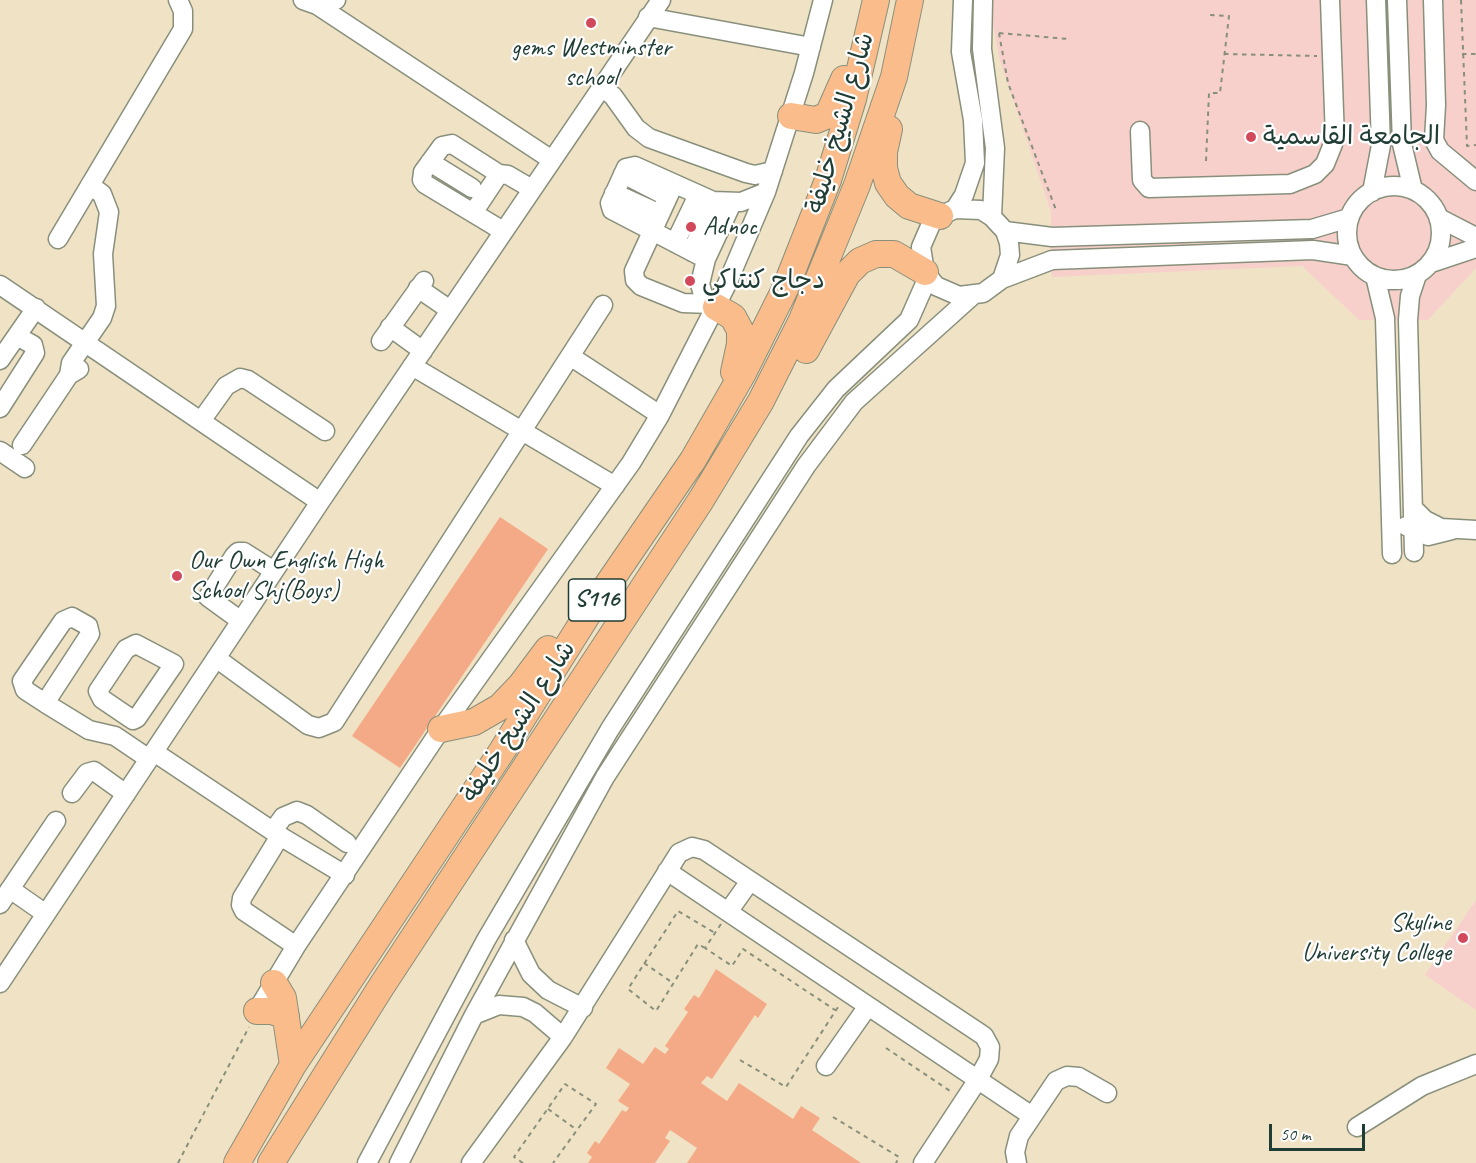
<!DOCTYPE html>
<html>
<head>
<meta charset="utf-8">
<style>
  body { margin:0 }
  #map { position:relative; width:1476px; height:1163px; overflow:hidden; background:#f0e2c5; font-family:Caveat,sans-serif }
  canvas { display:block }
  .scale { position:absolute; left:1269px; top:1124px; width:96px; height:27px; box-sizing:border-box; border:3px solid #1f3d34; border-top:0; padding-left:8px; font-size:18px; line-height:21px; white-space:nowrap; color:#1f3d34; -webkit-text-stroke:4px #fff; paint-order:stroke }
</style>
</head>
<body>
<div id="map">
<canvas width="1476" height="1163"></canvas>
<div class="scale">50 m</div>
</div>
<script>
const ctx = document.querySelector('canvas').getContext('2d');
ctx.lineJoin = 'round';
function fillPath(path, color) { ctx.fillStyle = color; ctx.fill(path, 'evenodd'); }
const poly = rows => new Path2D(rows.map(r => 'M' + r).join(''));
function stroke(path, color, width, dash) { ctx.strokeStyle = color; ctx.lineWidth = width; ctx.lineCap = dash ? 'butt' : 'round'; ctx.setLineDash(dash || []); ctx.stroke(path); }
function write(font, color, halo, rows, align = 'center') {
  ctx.font = font + ' Caveat,"Playpen Sans Arabic",sans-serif'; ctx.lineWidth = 4.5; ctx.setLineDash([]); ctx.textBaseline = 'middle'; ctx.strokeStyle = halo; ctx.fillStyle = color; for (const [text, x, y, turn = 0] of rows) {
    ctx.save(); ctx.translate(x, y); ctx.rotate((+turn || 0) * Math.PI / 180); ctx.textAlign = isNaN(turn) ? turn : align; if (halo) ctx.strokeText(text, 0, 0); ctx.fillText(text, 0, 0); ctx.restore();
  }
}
const built = poly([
  [993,0,1476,0,1476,268,1428,320,1359,320,1302,266,1052,277,1051,212,1000,61,992,19],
  [1476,900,1476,1010,1425,975]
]);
const building = poly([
  [500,517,548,549,400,768,352,736],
  [716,969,767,1004,758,1018,755,1015,712,1079,707,1076,701,1083,727,1101,739,1083,793,1119,801,1106,820,1118,812,1130,861,1163,687,1163,697,1148,670,1130,665,1138,670,1141,655,1163,588,1163,592,1157,587,1153,595,1141,599,1144,622,1110,626,1112,629,1108,618,1101,630,1084,606,1068,619,1048,643,1064,655,1047,665,1054,669,1049,665,1046,688,1012,684,1009,694,995,699,998]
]);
const path = poly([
  [1461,0,1467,146,1476,145],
  [999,33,1008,83,1056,210],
  [999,33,1068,39],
  [1224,54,1317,56],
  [1462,54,1476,54],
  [1206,161,1209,93,1220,93,1229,16,1209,15],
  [721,924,705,948,732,966,743,949,835,1010],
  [705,948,698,944,656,1011,628,989,678,911,715,933],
  [644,963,673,983],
  [886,1048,953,1093],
  [740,1060,786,1087,840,1004],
  [548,1109,577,1130],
  [833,1117,899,1157,896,1163],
  [178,1163,249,1027],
  [523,1163,514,1157,565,1084,596,1104,553,1163]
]);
const minor = poly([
  [303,0,317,5,336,0],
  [983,0,982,49,995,148,992,217],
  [1397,0,1402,144,1413,190],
  [1433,0,1436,105,1434,140,1440,151,1476,181],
  [317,5,552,160],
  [648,17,811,47],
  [601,86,613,96,636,128,649,138,746,173,755,175,773,171],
  [1140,131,1142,180,1149,188,1290,184,1315,174,1325,164,1335,139,1330,0],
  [430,162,472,188],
  [623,174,668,197],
  [674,184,634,271,635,280,641,286,683,303,711,304],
  '1347 233a47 47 0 1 1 94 0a47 47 0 1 1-94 0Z',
  [1372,192,1381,145,1376,0],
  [614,193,660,214],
  [955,209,964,195,975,163,973,120,961,52,963,0],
  [473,213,499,174],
  [1439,218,1476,237],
  [503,231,425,184,422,180,423,172,442,146,452,144,499,174,508,175,532,189],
  [1005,231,1052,237,1312,229,1349,218],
  [58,239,183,29,183,11,178,0],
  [675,243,698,195],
  [692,252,713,201],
  [706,259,612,210,610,203,626,168,635,166,713,201,741,202,766,192],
  [1431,263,1476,248],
  [1375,276,1385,318,1392,554],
  [1002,279,1010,255,1009,243,1005,231,992,217,981,210,955,209,940,216,931,224,921,247,925,272,936,286,959,296,983,293,1002,279,1052,260,1313,250,1353,256],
  [0,285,320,502],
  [418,288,450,310],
  [716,307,704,298,700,284,706,259,732,203],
  [390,327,423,351],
  [381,341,424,281],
  [570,356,660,415],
  [0,360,36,308],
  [412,366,615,486],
  [69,375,71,363,102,318,106,306,103,254,109,212,102,194,90,185],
  [0,408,35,353,33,345,17,336],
  [201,421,226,386,240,378,248,380,325,431],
  [22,445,69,375,79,369],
  [0,451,25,468],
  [1413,508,1425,520,1441,528,1476,530],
  [1406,526,1428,536,1452,530],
  [1414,552,1408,320,1410,296,1417,275],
  [72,617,88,626,90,634,45,703,25,690,22,681,63,621,72,617],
  [241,621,208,597,234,556,238,552,244,552,274,571],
  [136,644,174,664,137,718,133,720,102,699,98,691,126,649,136,644],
  [216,658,308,725,319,728,334,722,603,305],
  [45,703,89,730,115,736,149,759],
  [154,752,280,836,345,875],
  [72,793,87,773,94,771,126,794],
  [273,831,283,817,297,811,307,815,347,843],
  [280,836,242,898,241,905,244,911,296,946],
  [667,871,1032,1116],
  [10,889,46,914],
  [0,904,56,821],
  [728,912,750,881],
  [514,940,531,974,548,990,583,1008],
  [0,983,320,502,661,0],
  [257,1011,296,946,441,729,631,463,660,415,727,284,766,192,804,73,823,0],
  [474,1015,499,1005,523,1007,535,1013,563,1037],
  [826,1066,868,1006],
  [1357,1127,1422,1086,1476,1064],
  [367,1163,486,940,610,729,799,436,836,389,909,320,928,277],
  [399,1163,474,1015,605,777,806,466,854,402,972,296],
  [471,1163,563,1037,679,853,692,847,704,850,984,1036,990,1047,989,1059,977,1081,923,1163],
  [1017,1163,1015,1152,1019,1136,1056,1081,1067,1076,1079,1077,1107,1093]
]);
const highway = poly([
  [791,116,816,120,828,115,844,79],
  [889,129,884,152,884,168,888,183,897,196,909,206,940,216],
  [716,307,733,317,740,330,740,344,734,372],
  [806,350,847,274,860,261,876,254,894,254,925,272],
  [441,729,474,722,500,707,521,685,548,649],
  [274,983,283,998,293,1065],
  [257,1011,272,1011,286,1016],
  [237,1163,293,1065,502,751,591,609,693,460,743,373,785,289,828,180,853,99,876,0],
  [271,1163,381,987,701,500,761,401,802,320,857,185,894,77,910,0]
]);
const markers = [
  [591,23,6,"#d1495b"],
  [1251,137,6,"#d1495b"],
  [691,227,6,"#d1495b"],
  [690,281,6,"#d1495b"],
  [177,576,6,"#d1495b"],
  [1463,938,6,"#d1495b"]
];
const shields = [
  [597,600,57]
];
const shieldNames = [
  ["S116",597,600]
];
const poiNames = [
  ["gems Westminster",591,48,"center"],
  ["school",591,78,"center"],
  ["الجامعة القاسمية",1263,137],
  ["Adnoc",703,227],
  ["دجاج كنتاكي",702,281],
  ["Our Own English High",189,561],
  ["School Shj(Boys)",189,591],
  ["Skyline",1451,923,"right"],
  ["University College",1451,953,"right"]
];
const streetNames = [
  ["شارع الشيخ خليفة",841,123,-74],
  ["شارع الشيخ خليفة",519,722,-57]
];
fillPath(built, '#f7d0cc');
fillPath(building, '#f4aa86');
stroke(minor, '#88907c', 21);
stroke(highway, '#88907c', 28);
stroke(path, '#88907c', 2, [4.5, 4.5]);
stroke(minor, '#fff', 18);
stroke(highway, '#f9bc8a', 26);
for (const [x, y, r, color] of markers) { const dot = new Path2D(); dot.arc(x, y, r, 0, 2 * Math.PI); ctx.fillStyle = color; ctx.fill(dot); stroke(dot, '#fff', 2); }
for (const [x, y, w] of shields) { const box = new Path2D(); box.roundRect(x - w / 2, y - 21, w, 42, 4.5); ctx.fillStyle = '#fff'; ctx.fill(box); stroke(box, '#1f3d34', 1.5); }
write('bold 24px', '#1f3d34', null, shieldNames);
write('26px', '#1f3d34', '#fff', poiNames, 'left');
write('26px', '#1f3d34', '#fff', streetNames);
</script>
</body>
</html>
